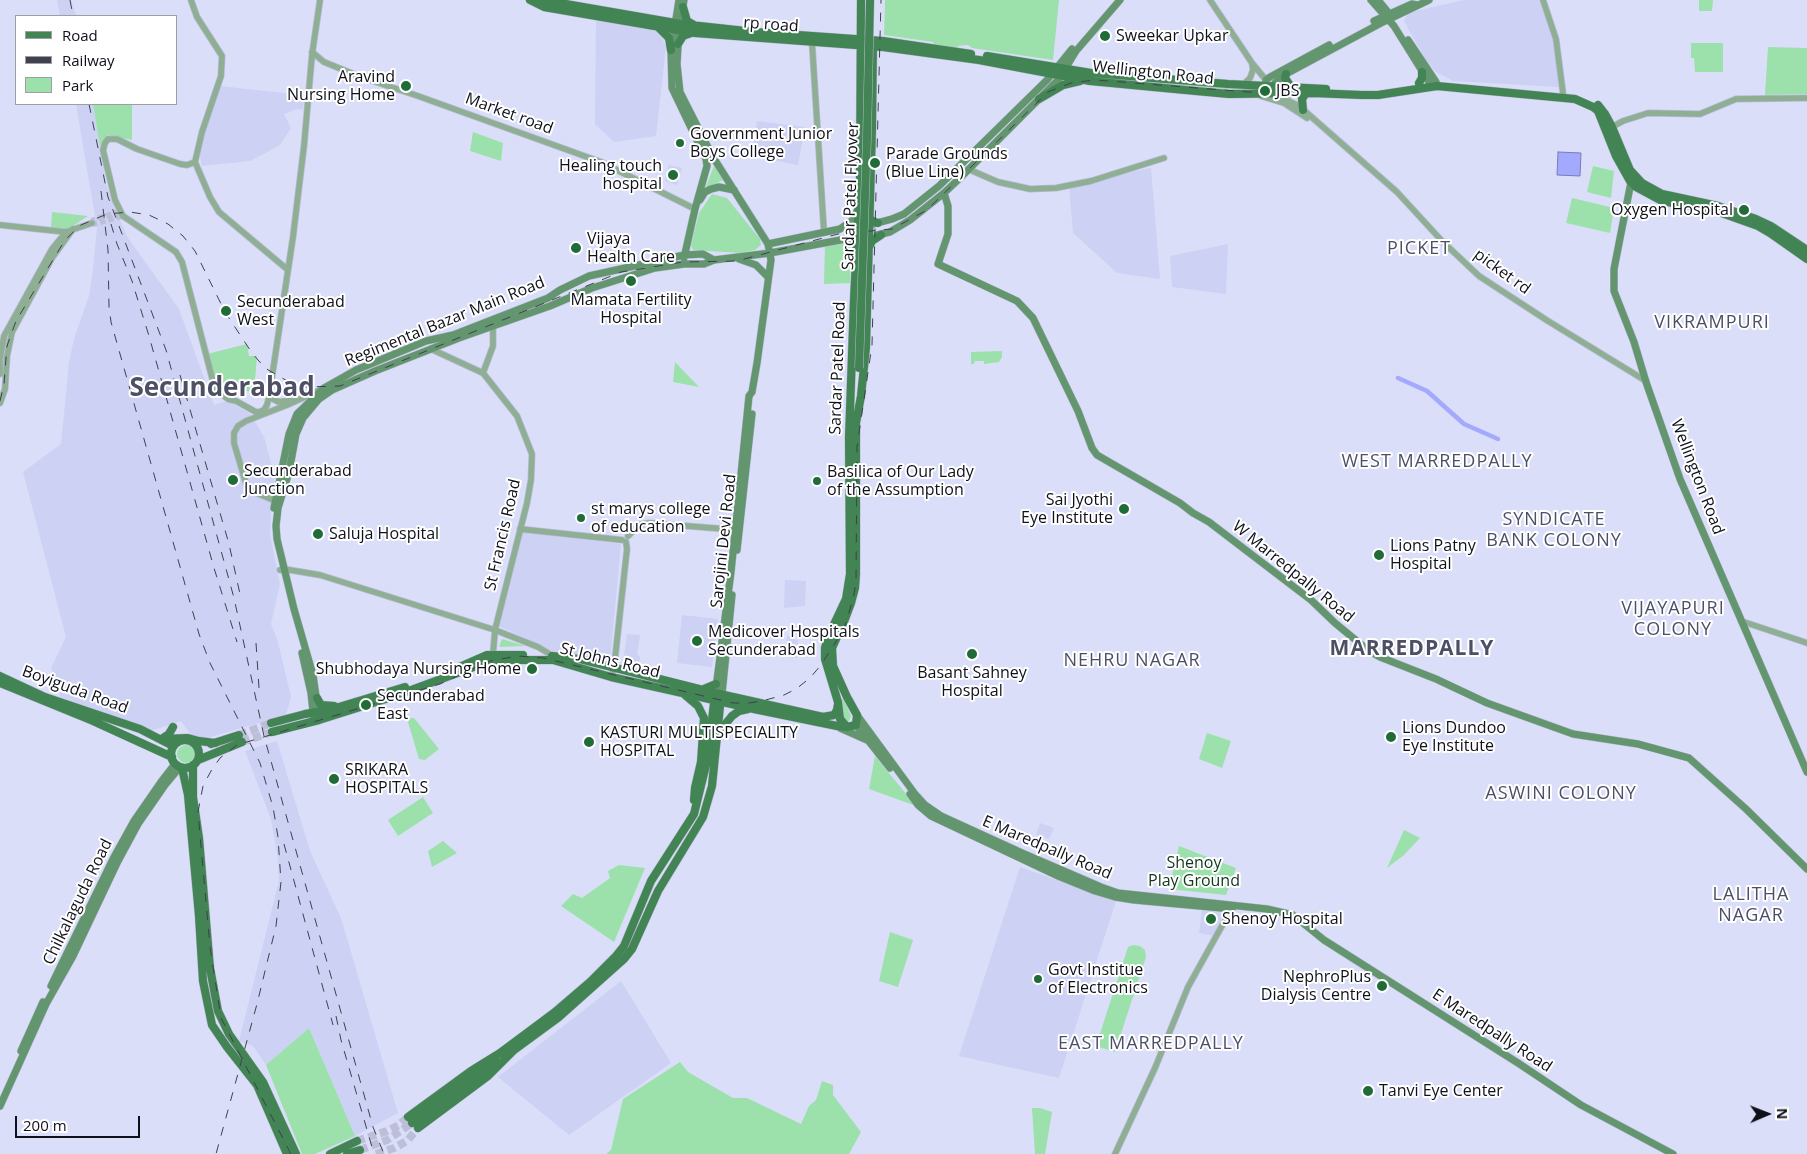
<!DOCTYPE html>
<html>
<head>
<meta charset="utf-8">
<style>
  body { margin:0 }
  #map { position:relative; width:1807px; height:1154px; overflow:hidden; background:#dbdef9; font-family:"Open Sans",sans-serif }
  canvas { display:block }
  .legend { position:absolute; left:15px; top:15px; width:162px; height:90px; box-sizing:border-box; background:#fff; border:1px solid #9f9fa3; margin:0; padding:6px 9px; list-style:none; font-size:15px; color:#0f1019 }
  .legend li { display:flex; align-items:center; gap:10px; height:25px }
  .legend b { width:25px; border:1px solid #9f9fa3 }
  .north { position:absolute; left:1742px; top:1089px; width:50px; height:50px; -webkit-text-stroke:4px #fff; paint-order:stroke; rotate:89deg; font-size:14px; font-weight:700; line-height:20px; text-align:center; color:#0f1019 }
  .north::after { content:''; display:block; margin:auto; width:18px; height:22px; background:#0f1019; clip-path:polygon(50% 0,100% 100%,50% 72%,0 100%) }
  .scale { position:absolute; left:15px; top:1116px; width:125px; height:22px; box-sizing:border-box; border:2px solid #0f1019; border-top:0; padding-left:6px; font-size:15px; line-height:18px; white-space:nowrap; color:#0f1019; -webkit-text-stroke:4px #fff; paint-order:stroke }
</style>
</head>
<body>
<div id="map">
<canvas width="1807" height="1154"></canvas>
<ul class="legend">
<li><b style="height:6px;background:#428453"></b>Road</li>
<li><b style="height:6px;background:#3f414e"></b>Railway</li>
<li><b style="height:14px;background:#9ce1ab"></b>Park</li>
</ul>
<div class="north">N</div>
<div class="scale">200 m</div>
</div>
<script>
const ctx = document.querySelector('canvas').getContext('2d');
ctx.lineJoin = 'round';
function fillPath(path, color) { ctx.fillStyle = color; ctx.fill(path, 'evenodd'); }
const poly = rows => new Path2D(rows.map(r => 'M' + r).join(''));
function stroke(path, color, width, dash) { ctx.strokeStyle = color; ctx.lineWidth = width; ctx.lineCap = dash ? 'butt' : 'round'; ctx.setLineDash(dash || []); ctx.stroke(path); }
function write(font, color, halo, rows, align = 'center') {
  ctx.font = font + ' "Open Sans",sans-serif'; ctx.lineWidth = 4; ctx.setLineDash([]); ctx.textBaseline = 'middle'; ctx.strokeStyle = halo; ctx.fillStyle = color; for (const [text, x, y, turn = 0] of rows) {
    ctx.save(); ctx.translate(x, y); ctx.rotate((+turn || 0) * Math.PI / 180); ctx.textAlign = isNaN(turn) ? turn : align; if (halo) ctx.strokeText(text, 0, 0); ctx.fillText(text, 0, 0); ctx.restore();
  }
}
const built = poly([
  [57,0,71,0,76,16,60,16],
  [1464,0,1542,0,1553,35,1559,87,1453,81,1436,72,1426,61,1404,21,1407,15,1411,12],
  [596,20,657,31,662,38,666,47,656,136,614,142,595,124],
  [219,86,293,94,305,92,303,110,297,109,284,114,291,128,280,145,250,161,202,166,199,152,200,142],
  [76,104,93,104,106,183,116,211,128,238,179,309,214,405,227,401,250,413,264,437,275,477,272,493,270,534,280,584,271,624,278,642,291,697,286,715,204,739,192,736,181,721,151,731,60,697,59,687,51,668,66,637,23,472,61,444,69,362,74,339,89,296,93,269,97,228],
  [757,121,805,127,798,165,752,156],
  [669,165,682,168,677,185,665,181],
  [1151,168,1160,279,1117,273,1073,233,1069,185],
  [1228,244,1226,294,1172,287,1170,256],
  [829,467,843,467,843,478,829,478],
  [521,532,621,544,610,662,557,653,499,626],
  [785,580,806,581,805,606,784,608],
  [682,615,718,619,712,667,677,663],
  [627,634,640,635,637,655,640,656,639,665,623,664],
  [787,636,795,636,795,640,798,640,797,658,786,657,786,652,783,652,783,645,786,645],
  [277,741,310,851,341,918,398,1113,355,1136,309,1028,266,1065,253,1046,239,1041,279,881,278,859,271,819,245,751],
  [1040,823,1054,828,1049,839,1036,835],
  [1020,867,1116,901,1059,1078,959,1056],
  [1202,910,1223,913,1214,936,1199,933],
  [621,981,671,1063,569,1135,498,1077]
]);
const green = poly([
  [885,0,1059,0,1053,60,972,48,968,45,958,46,957,48,934,44,933,42,884,35],
  [1699,0,1713,0,1712,11,1699,11],
  [1691,43,1723,43,1723,72,1695,72,1694,58,1691,58],
  [1768,47,1807,48,1807,94,1765,95],
  [1070,75,1259,90,1259,92,1070,76],
  [93,104,132,104,132,140,107,135,100,147],
  [473,132,503,143,501,161,470,151],
  [714,166,725,179,705,189],
  [1593,166,1614,171,1611,198,1587,192],
  [712,194,727,198,760,239,761,245,755,250,741,253,693,250,691,245,699,213],
  [1572,198,1614,208,1610,233,1566,223],
  [52,212,88,216,67,230,51,229],
  [851,242,850,283,824,284,825,244],
  [247,344,249,356,257,356,254,392,222,388,216,385,207,354],
  [1002,351,1002,357,999,362,984,364,984,361,975,361,974,364,971,364,971,352],
  [675,362,699,387,673,382],
  [502,639,525,646,499,647],
  [842,699,844,699,851,716,849,721,844,721,839,700],
  [410,718,414,718,439,749,425,760,419,759,408,722],
  [1207,733,1231,741,1222,768,1199,759],
  '177 754a9 9 0 1 1 18 0a9 9 0 1 1-18 0Z',
  [875,756,916,806,869,789],
  [423,797,433,813,398,836,388,820],
  [1404,830,1420,838,1404,855,1387,868],
  [443,841,457,853,432,867,428,851],
  [1179,846,1236,868,1226,895,1169,889],
  [619,865,645,868,614,942,561,906,573,894,582,898,610,878,608,871],
  [890,932,913,940,898,987,879,981],
  [1133,945,1140,946,1145,950,1146,957,1115,1052,1096,1046,1128,947],
  [309,1028,355,1136,315,1154,302,1154,266,1065],
  [680,1062,688,1072,733,1098,747,1098,801,1124,809,1106,816,1100,822,1081,833,1085,833,1095,861,1132,849,1154,606,1154,611,1150,623,1099],
  [1032,1108,1040,1108,1052,1112,1045,1154,1035,1154]
]);
const water = poly([
  [1558,152,1581,153,1580,176,1557,175,1558,152]
]);
const canal = poly([
  [1398,378,1427,391,1464,424,1498,439]
]);
const tertiaryTunnel = poly([
  [92,223,93,220,121,211],
  [92,223,94,224,123,216]
]);
const primaryTunnel = poly([
  [239,735,271,723],
  [242,742,272,732],
  [357,1141,387,1131,399,1125,408,1117],
  [360,1150,387,1140,412,1123],
  [376,1154,394,1148,407,1141,418,1128]
]);
const tertiary = poly([
  [191,0,197,17,222,56,221,76,202,132,195,162,210,197,219,212,288,270],
  [1210,0,1252,63,1266,80],
  [1543,0,1556,39,1563,93],
  [812,42,824,232],
  [312,52,324,62,361,77,418,96,601,162,695,209],
  [1243,85,1250,78,1253,70,1252,63],
  [1276,95,1299,106,1397,192,1442,241,1479,276,1548,321,1646,381],
  [1261,96,1284,103,1307,118],
  [1612,127,1623,121,1648,113,1700,114,1736,99,1807,98],
  [195,162,187,165,180,164,137,149,117,139,108,139,105,143,103,150,115,200,123,216,176,252,182,262,215,389,228,399,236,401,256,412,259,412,264,410,267,405,269,397,293,237,304,146,312,55,320,0],
  [968,169,998,182,1030,189,1056,188,1091,181,1164,158],
  [0,225,66,232,92,223],
  [431,349,483,373,517,416,532,454,531,480,527,503,503,598,495,630,493,654],
  [483,373,493,346,493,325],
  [0,374,0,359,4,336,52,249,66,232],
  [269,397,279,402,293,400],
  [0,403,5,389,7,356,12,332,52,258,73,229],
  [278,502,254,492,247,487,234,443,234,433,238,426,246,421,287,405,320,390],
  [520,529,622,540],
  [628,536,639,525,649,523,738,530],
  [280,570,284,569,320,575,495,630,538,647,553,656,553,658],
  [1741,621,1807,643],
  [611,677,614,668,627,549,626,542],
  [1115,1154,1155,1068,1188,987,1233,906]
]);
const secondary = poly([
  [679,0,671,50,672,88,706,159,707,166,695,209,684,258],
  [684,0,679,30,677,64,680,92,713,157,768,244,771,260,757,363,752,392,749,396,731,572,716,688],
  [1371,0,1394,26,1432,87],
  [1378,0,1392,17],
  [1374,21,1412,4,1417,5],
  [1408,40,1436,82,1437,86],
  [1265,91,1266,80,1270,77,1329,45],
  [1274,91,1275,83,1286,74,1383,22,1429,0],
  [1632,177,1614,269,1614,291,1634,342,1646,382,1680,479,1807,772],
  [944,193,948,206,948,234,938,264,1017,301,1033,318,1078,411,1092,448,1097,455,1180,503,1193,513,1209,522,1311,600,1335,623,1369,651,1380,657,1436,679,1487,703,1573,734,1638,744,1689,758,1746,809,1807,869],
  [700,200,705,192,711,189,719,187,734,190],
  [873,224,892,219,904,214,939,186,1047,80,1072,49],
  [877,235,890,232,910,220,944,193,962,176,1059,79,1076,51,1120,0],
  [768,244,840,229,853,220,857,211],
  [739,259,756,265,768,277],
  [274,508,289,434,297,414,324,388,356,370,426,341,453,335,548,298,560,290,589,276,684,255,703,254,714,260],
  [737,550,752,414],
  [302,653,311,693,314,721],
  [722,694,732,595],
  [857,715,915,794,925,805,941,816,1022,853,1101,887,1118,893,1267,909,1293,915,1324,940,1518,1063,1581,1105,1673,1154],
  [319,717,313,675,294,609,277,539,276,526,278,508,289,472,296,434,303,418,319,399,332,390,375,371,459,338,550,306,592,288,655,268,684,264,704,264,714,260,770,253,862,236],
  [856,725,890,768],
  [840,728,867,740],
  [910,794,918,805,931,816,1058,876,1095,891,1115,897,1134,900,1232,909],
  [51,986,113,859,134,821,161,782,175,764],
  [21,1051,43,1002],
  [0,1106,46,1004,73,956,118,861,138,824,165,785,180,767]
]);
const primary = poly([
  [530,0,544,7,695,33,883,47,979,60,1090,81,1196,91,1229,94,1312,93,1362,95,1378,95,1437,86,1575,99,1593,107,1598,111,1616,156,1630,181,1636,187,1662,201,1716,211,1758,226,1770,233,1807,259],
  [543,0,681,24,755,32,883,41,971,54],
  [683,7,687,21,694,25],
  [659,28,669,38,671,50],
  [678,44,683,36,691,33],
  [987,56,1091,73,1228,84,1326,89],
  [1286,74,1285,78,1291,87],
  [1419,83,1422,78,1422,72],
  [1039,99,1063,85,1080,81],
  [1598,105,1605,114,1612,127,1630,170,1642,183,1662,194,1718,206,1756,219,1771,226,1807,250],
  [1303,110,1302,99,1306,93],
  [868,219,869,217,872,221,878,223],
  [869,247,872,241,881,235],
  [552,656,580,659,715,693,823,717,834,715,837,710,838,704],
  [455,669,487,655,523,655],
  [0,676,45,697,140,729,173,746],
  [0,683,91,720,172,757],
  [704,689,716,684],
  [685,695,698,706,704,718,701,762,695,788,694,800],
  [317,698,321,705,334,706],
  [271,723,305,714,329,710,405,687],
  [847,727,840,719,838,702,825,659,825,648,829,635,846,599,850,574,849,437,854,300,860,178,861,0],
  [272,732,319,720,395,696,490,661,502,660,553,660,611,677,754,709,837,726,847,727,856,725,857,715,847,697,833,666,832,648,845,619,851,603,855,588,856,574,856,423,861,396,866,347,872,128,873,42],
  [720,735,723,727,732,716,739,711,748,709],
  [163,738,169,734,173,727],
  [161,739,188,738,199,741,215,743],
  '171 754a14 14 0 1 1 28 0a14 14 0 1 1-28 0Z',
  [211,744,239,735],
  [198,760,242,742],
  [193,765,193,797,199,838,210,968,218,1011,229,1034,263,1082,296,1154],
  [182,768,188,795,199,916,203,981,212,1025,227,1047,257,1085,287,1154],
  [408,1117,471,1071,500,1053,555,1012,590,982,616,956,624,946,651,881,694,814,707,761,715,695],
  [412,1123,484,1071,496,1060],
  [418,1128,488,1076,514,1050,559,1017,624,959,632,949,658,891,703,817,712,786,721,696],
  [330,1154,357,1141],
  [347,1154,360,1150]
]);
const rail = poly([
  [70,0,73,16],
  [89,104,108,197,166,350,234,598,264,736,373,1127,384,1154],
  [101,191,108,250,109,307,111,322,199,634,210,663,260,763,273,807,278,837,281,882,276,926,257,1004,216,1154],
  [111,224,117,244,132,281,149,336,214,568,237,642],
  [180,375,229,544,240,594],
  [0,401,4,384,7,346,16,321,65,240,81,225,107,214,130,212,149,215,168,224,183,236,195,251,225,312,252,353,265,368,289,382,306,387,340,386,621,272,683,262,737,261,838,234,892,229,927,210,1048,92,1071,83,1095,80,1287,95],
  [256,643,259,688],
  [284,844,333,1025],
  [336,1016,341,1040,374,1154],
  [291,1154,221,1018,210,947,198,812,203,786,211,771,220,758,237,745,440,684,490,661,518,656,543,658,733,703,749,703,762,701,784,695,796,689,810,678,821,665,844,629,853,599,856,583,857,447,872,345,881,0]
]);
const primaryBridge = poly([
  [859,368,867,138,870,0]
]);
const markers = [
  [1105,36,6,"#206b38"],
  [406,86,6,"#206b38"],
  [1265,91,6,"#206b38"],
  [680,143,5,"#206b38"],
  [875,163,6,"#206b38"],
  [673,175,6,"#206b38"],
  [1744,210,6,"#206b38"],
  [576,248,6,"#206b38"],
  [631,281,6,"#206b38"],
  [226,311,6,"#206b38"],
  [233,480,6,"#206b38"],
  [817,481,5,"#206b38"],
  [1124,509,6,"#206b38"],
  [581,518,5,"#206b38"],
  [318,534,6,"#206b38"],
  [1379,555,6,"#206b38"],
  [697,641,6,"#206b38"],
  [972,654,6,"#206b38"],
  [532,669,6,"#206b38"],
  [366,705,6,"#206b38"],
  [1391,737,6,"#206b38"],
  [589,742,6,"#206b38"],
  [334,779,6,"#206b38"],
  [1211,919,6,"#206b38"],
  [1038,979,5,"#206b38"],
  [1382,986,6,"#206b38"],
  [1368,1091,6,"#206b38"]
];
const streetNames = [
  ["rp road",771,25,4],
  ["Wellington Road",1153,73,6],
  ["Market road",509,114,20],
  ["Sardar Patel Flyover",851,196,-88],
  ["picket rd",1502,272,36],
  ["Regimental Bazar Main Road",445,322,-22],
  ["Sardar Patel Road",838,368,-88],
  ["Wellington Road",1697,477,69],
  ["St Francis Road",503,535,-77],
  ["Sarojini Devi Road",724,541,-84],
  ["W Marredpally Road",1293,572,39],
  ["St Johns Road",610,661,14],
  ["Boyiguda Road",75,690,20],
  ["E Maredpally Road",1047,848,23],
  ["Chilkalaguda Road",78,902,-64],
  ["E Maredpally Road",1492,1031,33]
];
const poiNames = [
  ["Sweekar Upkar",1116,36],
  ["Aravind",395,77,"right"],
  ["Nursing Home",395,95,"right"],
  ["JBS",1276,91],
  ["Government Junior",690,134],
  ["Boys College",690,152],
  ["Parade Grounds",886,154],
  ["(Blue Line)",886,172],
  ["Healing touch",662,166,"right"],
  ["hospital",662,184,"right"],
  ["Oxygen Hospital",1733,210,"right"],
  ["Vijaya",587,239],
  ["Health Care",587,257],
  ["Mamata Fertility",631,300,"center"],
  ["Hospital",631,318,"center"],
  ["Secunderabad",237,302],
  ["West",237,320],
  ["Secunderabad",244,471],
  ["Junction",244,489],
  ["Basilica of Our Lady",827,472],
  ["of the Assumption",827,490],
  ["Sai Jyothi",1113,500,"right"],
  ["Eye Institute",1113,518,"right"],
  ["st marys college",591,509],
  ["of education",591,527],
  ["Saluja Hospital",329,534],
  ["Lions Patny",1390,546],
  ["Hospital",1390,564],
  ["Medicover Hospitals",708,632],
  ["Secunderabad",708,650],
  ["Shubhodaya Nursing Home",521,669,"right"],
  ["Basant Sahney",972,673,"center"],
  ["Hospital",972,691,"center"],
  ["Secunderabad",377,696],
  ["East",377,714],
  ["Lions Dundoo",1402,728],
  ["Eye Institute",1402,746],
  ["KASTURI MULTISPECIALITY",600,733],
  ["HOSPITAL",600,751],
  ["SRIKARA",345,770],
  ["HOSPITALS",345,788],
  ["Shenoy Hospital",1222,919],
  ["Govt Institue",1048,970],
  ["of Electronics",1048,988],
  ["NephroPlus",1371,977,"right"],
  ["Dialysis Centre",1371,995,"right"],
  ["Tanvi Eye Center",1379,1091]
];
const parkNames = [
  ["Shenoy",1194,863],
  ["Play Ground",1194,881]
];
const neighbourhoodNames = [
  ["PICKET",1419,249],
  ["VIKRAMPURI",1712,323],
  ["WEST MARREDPALLY",1437,462],
  ["SYNDICATE",1554,520],
  ["BANK COLONY",1554,541],
  ["VIJAYAPURI",1673,609],
  ["COLONY",1673,630],
  ["NEHRU NAGAR",1132,661],
  ["ASWINI COLONY",1561,794],
  ["LALITHA",1751,895],
  ["NAGAR",1751,916],
  ["EAST MARREDPALLY",1151,1044]
];
const districtNames = [
  ["MARREDPALLY",1412,649]
];
const townNames = [
  ["Secunderabad",222,389]
];
fillPath(built, '#cdd1f3');
fillPath(green, '#9ce1ab');
fillPath(water, '#a3a9fd');
stroke(water, '#777bb9', 1);
stroke(canal, '#a3a9fd', 4.5);
stroke(tertiaryTunnel, '#bcbfd7', 5.5, [5.5, 3]);
stroke(primaryTunnel, '#bcbfd7', 8, [8, 4]);
stroke(tertiary, '#b6b9d1', 7);
stroke(secondary, '#b6b9d1', 8);
stroke(primary, '#b6b9d1', 9);
stroke(tertiary, '#8eaf94', 5.5);
stroke(secondary, '#63966f', 7);
stroke(primary, '#428453', 8);
stroke(rail, '#3f414e', 1, [9, 9]);
stroke(primaryBridge, '#b6b9d1', 9, []);
stroke(primaryBridge, '#428453', 8);
for (const [x, y, r, color] of markers) { const dot = new Path2D(); dot.arc(x, y, r, 0, 2 * Math.PI); ctx.fillStyle = color; ctx.fill(dot); stroke(dot, '#fff', 2); }
write('16px', '#0f1019', '#fff', streetNames);
write('16px', '#0f1019', '#fff', poiNames, 'left');
write('16px', '#13351c', '#fff', parkNames);
ctx.letterSpacing = '1px';
write('18px', '#4d4f65', '#fff', neighbourhoodNames);
ctx.letterSpacing = '0px';
ctx.letterSpacing = '1px';
write('bold 21px', '#4d4f65', '#fff', districtNames);
ctx.letterSpacing = '0px';
write('bold 26px', '#4d4f65', '#fff', townNames);
</script>
</body>
</html>
